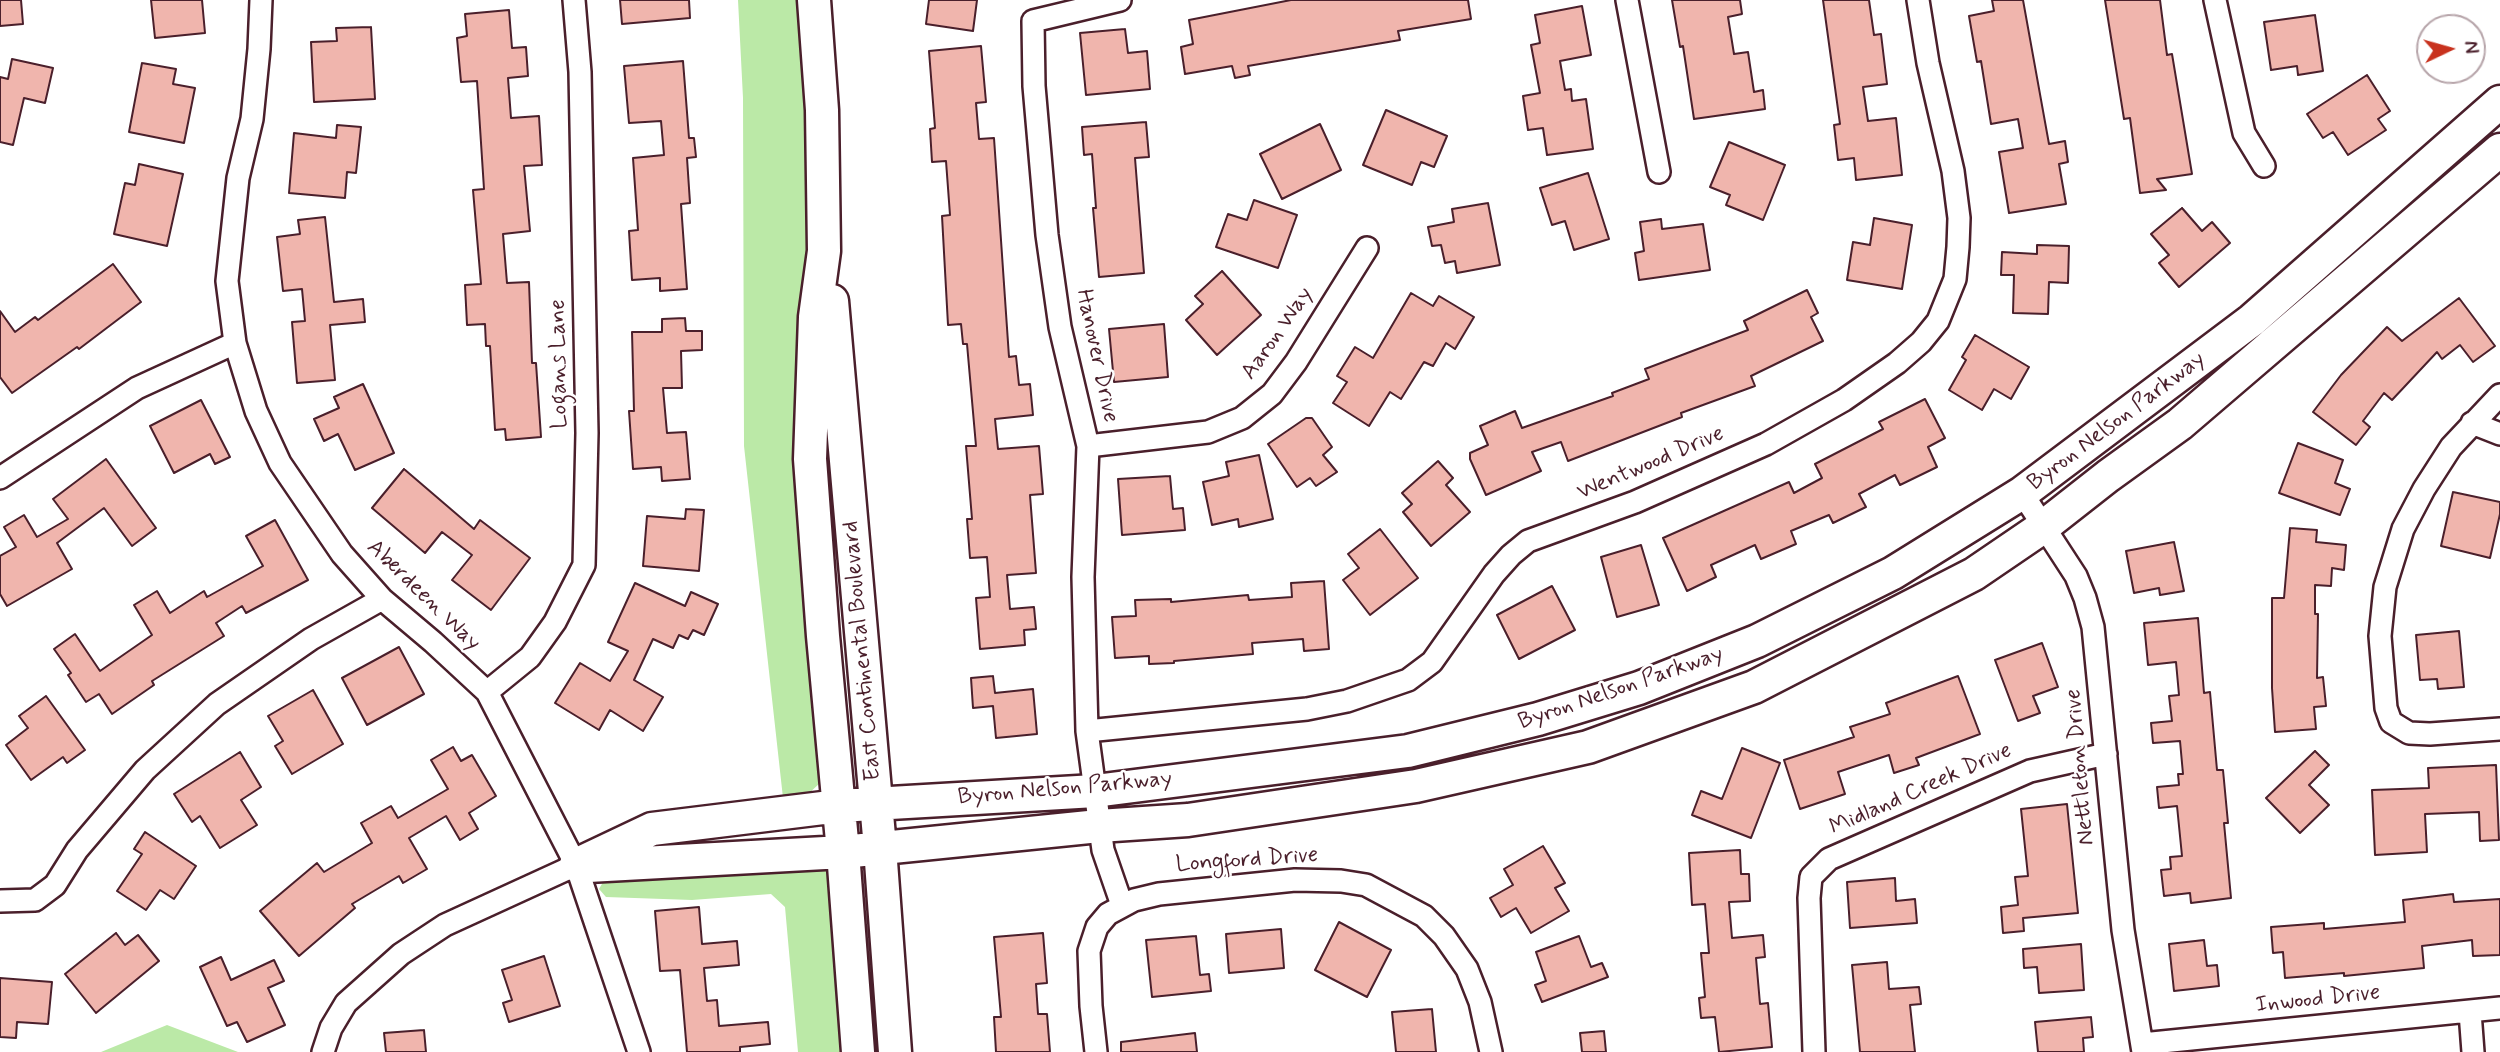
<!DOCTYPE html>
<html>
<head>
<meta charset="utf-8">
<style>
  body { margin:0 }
  #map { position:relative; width:2500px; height:1052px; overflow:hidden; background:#fff; font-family:Mynerve,sans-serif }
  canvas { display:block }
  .north { position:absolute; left:2416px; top:14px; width:70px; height:70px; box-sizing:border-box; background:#fff; border:2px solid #b7a5aa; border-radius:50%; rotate:85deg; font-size:19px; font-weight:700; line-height:28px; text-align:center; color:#4a1f2b }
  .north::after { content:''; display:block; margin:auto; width:24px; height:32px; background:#c8321e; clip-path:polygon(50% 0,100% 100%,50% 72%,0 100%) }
</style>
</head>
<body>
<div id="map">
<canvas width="2500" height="1052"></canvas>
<div class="north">N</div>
</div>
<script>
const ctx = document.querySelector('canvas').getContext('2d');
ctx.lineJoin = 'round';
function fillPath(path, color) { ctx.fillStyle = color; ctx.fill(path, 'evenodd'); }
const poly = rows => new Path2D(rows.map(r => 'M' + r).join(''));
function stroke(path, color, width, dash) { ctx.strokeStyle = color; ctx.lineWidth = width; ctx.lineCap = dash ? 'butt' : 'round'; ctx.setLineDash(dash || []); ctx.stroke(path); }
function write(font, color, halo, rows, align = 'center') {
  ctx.font = font + ' Mynerve,sans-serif'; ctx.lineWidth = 5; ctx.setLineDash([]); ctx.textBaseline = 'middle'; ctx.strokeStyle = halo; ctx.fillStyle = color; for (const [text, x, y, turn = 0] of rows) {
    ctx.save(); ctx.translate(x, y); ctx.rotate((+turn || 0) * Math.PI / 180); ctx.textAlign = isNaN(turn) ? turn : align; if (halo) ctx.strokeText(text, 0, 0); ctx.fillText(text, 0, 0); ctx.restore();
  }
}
const green = poly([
  [738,0,800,0,814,217,825,772,820,783,807,795,783,798,744,446,743,98],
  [821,858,832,877,846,1052,798,1052,785,907,771,894,692,900,606,897,599,889,609,872],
  [167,1025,238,1052,101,1052]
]);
const building = poly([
  [0,0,21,0,23,24,0,26,0,0],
  [151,0,202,0,205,33,155,38,151,0],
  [620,0,689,0,690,18,622,24,620,0],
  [929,0,977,0,973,31,926,24,929,0],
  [1291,0,1468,0,1471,19,1398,31,1400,40,1248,66,1250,75,1235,78,1232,66,1185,74,1181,47,1193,44,1189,20,1291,0],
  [1672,0,1740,0,1742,14,1728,17,1734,54,1748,52,1754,92,1763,90,1765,109,1694,119,1683,46,1680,47,1672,0],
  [1823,0,1869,0,1874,35,1881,34,1887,84,1863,87,1868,121,1896,118,1902,175,1856,180,1854,158,1838,160,1834,125,1840,124,1823,0],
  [1992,0,2023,0,2049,144,2065,141,2068,162,2059,164,2066,204,2009,213,1999,152,2023,148,2018,119,1991,124,1981,61,1977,62,1969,16,1994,11,1992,0],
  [2105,0,2160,0,2167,55,2172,54,2192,174,2157,179,2166,190,2140,193,2130,118,2124,119,2105,0],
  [1582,6,1591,55,1560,61,1565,90,1571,89,1572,101,1586,99,1593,149,1547,155,1543,128,1528,130,1523,96,1540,93,1531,45,1540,43,1535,15,1582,6],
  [509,10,512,48,526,47,528,76,508,78,511,118,539,116,542,165,524,166,530,231,503,234,507,283,529,282,532,363,536,363,541,437,506,440,505,429,495,430,490,346,486,346,485,324,467,325,465,285,481,284,473,190,484,189,477,81,461,82,457,38,467,36,465,14,509,10],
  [2315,15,2323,71,2298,75,2297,66,2271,70,2264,22,2315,15],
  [371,27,375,99,314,102,311,42,337,41,336,28,371,27],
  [1125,29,1128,53,1147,51,1150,89,1086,95,1080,33,1125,29],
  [981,46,986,102,976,103,979,139,994,138,1009,357,1016,356,1019,385,1030,384,1033,415,995,419,998,449,1039,446,1043,494,1030,495,1036,573,1007,575,1010,609,1034,607,1036,629,1024,630,1025,645,980,649,976,598,990,597,987,557,970,558,967,519,972,519,966,446,976,446,967,344,963,344,961,324,948,325,942,216,950,215,946,161,932,162,930,129,935,128,929,51,981,46],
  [12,59,53,68,45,103,24,98,13,145,0,142,0,77,8,79,12,59],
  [683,61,689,138,694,138,696,157,687,158,690,203,681,204,687,289,660,291,660,278,632,280,629,231,638,230,633,158,664,155,661,121,629,123,624,66,683,61],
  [142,63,176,69,173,84,195,88,184,143,129,132,142,63],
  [2367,75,2390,111,2378,119,2386,130,2348,155,2333,132,2323,138,2307,114,2367,75],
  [1386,110,1447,136,1434,167,1421,162,1412,185,1363,165,1386,110],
  [1146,122,1149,157,1135,158,1144,273,1099,277,1093,208,1096,208,1092,154,1084,155,1082,127,1146,122],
  [1320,124,1341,170,1282,199,1260,154,1320,124],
  [337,125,361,127,356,173,347,172,345,198,289,193,294,133,336,138,337,125],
  [1729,142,1785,165,1763,220,1726,205,1730,195,1710,187,1729,142],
  [139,164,183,174,167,246,114,234,125,183,135,185,139,164],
  [1588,173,1609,239,1574,250,1565,221,1552,225,1540,188,1588,173],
  [1254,200,1297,215,1278,268,1216,247,1228,214,1247,220,1254,200],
  [1488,203,1500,265,1457,273,1455,261,1445,263,1441,245,1432,246,1428,227,1454,222,1452,209,1488,203],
  [2182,208,2202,231,2212,222,2230,243,2179,287,2159,263,2169,255,2151,234,2182,208],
  [325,217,334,302,363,299,365,322,330,325,335,380,297,383,292,322,305,321,302,289,283,291,277,237,300,234,298,220,325,217],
  [1874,218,1912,225,1902,289,1847,280,1853,242,1870,245,1874,218],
  [1661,219,1662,229,1703,224,1710,270,1639,280,1635,253,1644,251,1640,222,1661,219],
  [2037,245,2069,246,2068,283,2049,282,2048,314,2013,313,2014,275,2001,275,2002,252,2037,254,2037,245],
  [113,264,141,302,79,349,77,347,12,393,0,377,0,311,15,332,35,317,38,320,113,264],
  [1222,271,1261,315,1217,355,1186,320,1203,304,1195,296,1222,271],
  [1807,290,1818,313,1811,317,1823,341,1751,376,1755,386,1681,413,1682,417,1568,461,1561,442,1532,452,1541,471,1486,495,1470,459,1470,453,1488,445,1480,426,1515,411,1522,428,1613,396,1612,393,1649,379,1645,369,1748,330,1744,321,1807,290],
  [1411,293,1433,306,1439,296,1474,317,1455,349,1446,343,1433,366,1424,362,1401,399,1390,392,1369,426,1333,403,1347,382,1337,376,1355,347,1373,358,1411,293],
  [2459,298,2495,346,2473,362,2460,345,2442,359,2437,352,2392,400,2384,393,2363,421,2370,427,2356,445,2313,412,2341,375,2387,327,2402,341,2459,298],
  [685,318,686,331,702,331,702,350,681,351,682,388,663,388,667,433,686,432,690,479,662,481,661,467,633,469,629,411,634,411,632,332,662,332,662,319,685,318],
  [1164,324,1168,377,1114,382,1109,329,1164,324],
  [1975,335,2029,367,2011,399,1994,389,1982,410,1949,390,1966,360,1962,357,1975,335],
  [363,384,394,453,355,470,338,434,324,441,314,419,339,408,334,397,363,384],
  [1925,399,1945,438,1928,447,1937,467,1900,485,1895,475,1859,494,1866,507,1833,523,1829,515,1791,531,1796,544,1761,559,1755,545,1711,565,1716,577,1687,591,1663,538,1789,482,1794,493,1822,478,1815,464,1883,429,1879,422,1925,399],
  [201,400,230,457,215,464,210,454,174,473,150,426,201,400],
  [1306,418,1312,418,1332,447,1323,455,1337,472,1316,486,1310,478,1297,487,1268,444,1306,418],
  [2298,443,2343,460,2335,483,2350,489,2340,515,2279,493,2298,443],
  [1259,455,1273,519,1239,527,1238,519,1212,525,1203,482,1229,476,1226,462,1259,455],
  [106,459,156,528,132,546,104,508,57,543,72,569,7,606,0,594,0,556,16,547,4,527,24,515,37,537,68,519,53,499,106,459],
  [1438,461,1453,478,1446,485,1470,512,1431,546,1403,512,1412,504,1402,493,1438,461],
  [404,469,474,529,480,520,530,558,491,610,452,580,472,555,442,532,425,553,372,508,404,469],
  [1170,476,1173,509,1183,508,1185,530,1122,535,1118,479,1170,476],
  [2453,492,2500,502,2500,514,2490,558,2441,546,2453,492],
  [686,509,704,510,699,571,643,566,647,516,685,519,686,509],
  [275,520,308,580,246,613,242,606,216,623,224,636,152,681,154,685,112,714,99,694,86,702,68,675,71,673,54,649,75,634,100,671,152,635,134,605,157,591,170,613,204,591,207,597,263,566,246,536,275,520],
  [2290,528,2317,530,2316,542,2346,545,2344,570,2332,568,2331,586,2315,585,2315,614,2318,614,2317,678,2323,677,2326,706,2314,707,2316,729,2275,732,2272,688,2272,598,2284,598,2290,528],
  [1380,529,1418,578,1370,615,1343,580,1359,568,1348,554,1380,529],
  [2174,542,2184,591,2160,595,2159,588,2134,593,2126,551,2174,542],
  [1641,545,1659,605,1617,617,1601,557,1641,545],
  [1324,581,1329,649,1304,651,1303,639,1252,643,1253,654,1174,661,1174,663,1149,664,1149,656,1115,658,1112,617,1136,616,1135,600,1171,599,1171,602,1248,595,1249,600,1292,597,1291,583,1324,581],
  [635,583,685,606,691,592,718,604,704,635,693,630,688,639,679,635,673,648,653,639,634,680,663,697,643,731,610,710,599,730,555,703,580,663,610,681,628,651,608,642,635,583],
  [1552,586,1575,630,1519,659,1497,615,1552,586],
  [2198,618,2204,693,2210,692,2217,770,2223,770,2228,823,2224,823,2231,898,2191,903,2190,893,2164,896,2161,870,2171,869,2170,857,2182,856,2177,806,2159,808,2157,787,2179,785,2178,774,2183,774,2180,741,2153,743,2151,723,2172,721,2169,696,2179,695,2176,662,2148,665,2144,623,2198,618],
  [2459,631,2464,687,2438,689,2437,679,2420,680,2416,635,2459,631],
  [2042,643,2058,687,2033,696,2040,713,2018,721,1995,660,2042,643],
  [399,647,424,694,367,725,342,678,399,647],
  [993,676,995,693,1033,689,1037,734,996,738,993,706,973,708,971,678,993,676],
  [1958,676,1980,734,1916,758,1919,765,1894,773,1889,755,1838,772,1845,794,1800,809,1784,760,1854,737,1850,727,1890,714,1886,703,1958,676],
  [313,690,343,744,292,774,275,746,283,741,268,716,313,690],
  [46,696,85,750,67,763,63,757,31,780,6,745,28,728,19,716,46,696],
  [453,747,461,761,472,755,496,796,469,813,478,829,460,840,446,816,409,838,427,869,403,883,399,876,352,904,355,908,299,956,260,911,317,863,324,872,372,843,361,823,391,806,398,818,448,789,431,760,453,747],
  [1742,748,1780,763,1751,838,1692,815,1701,791,1722,799,1742,748],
  [2315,751,2329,765,2309,785,2329,805,2300,833,2266,798,2315,751],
  [240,752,261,787,241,800,257,825,220,848,200,816,192,822,174,794,240,752],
  [2496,765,2499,840,2480,841,2479,812,2425,814,2427,852,2375,855,2372,790,2429,788,2428,768,2496,765],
  [2067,804,2078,913,2023,918,2024,931,2003,933,2001,907,2018,905,2015,877,2028,876,2021,809,2067,804],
  [145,832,196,866,174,899,160,890,146,910,117,891,142,854,134,849,145,832],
  [1543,846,1565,883,1555,888,1569,911,1531,933,1516,908,1501,917,1490,898,1513,885,1504,869,1543,846],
  [1740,850,1741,874,1749,874,1750,901,1729,902,1732,938,1763,935,1765,957,1756,958,1760,1004,1768,1003,1772,1047,1719,1052,1715,1017,1701,1018,1699,998,1705,997,1701,953,1709,953,1705,904,1692,905,1689,853,1740,850],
  [1895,878,1896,901,1915,899,1917,923,1850,928,1847,882,1895,878],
  [2453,894,2454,902,2500,899,2500,955,2473,956,2472,940,2422,946,2424,968,2344,976,2344,973,2285,978,2283,952,2273,953,2271,927,2324,923,2324,929,2405,922,2403,900,2453,894],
  [699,907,702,944,737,941,739,965,704,968,707,1001,717,1000,719,1026,768,1022,770,1044,740,1047,740,1052,687,1052,680,970,660,971,655,911,699,907],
  [1339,922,1391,950,1367,997,1315,970,1339,922],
  [1281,929,1284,968,1229,973,1226,934,1281,929],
  [116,933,125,945,138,935,159,961,96,1013,65,974,116,933],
  [1043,933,1047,983,1036,984,1038,1014,1047,1014,1050,1052,996,1052,994,1017,1001,1017,994,937,1043,933],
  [1196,936,1200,975,1209,974,1211,991,1152,997,1146,940,1196,936],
  [1579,936,1591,967,1602,963,1608,977,1542,1002,1535,985,1546,981,1536,952,1579,936],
  [2204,940,2207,966,2217,965,2219,986,2174,991,2169,944,2204,940],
  [2081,944,2084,990,2039,993,2037,967,2024,968,2023,949,2081,944],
  [544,956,560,1006,509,1022,503,1003,512,1000,502,970,544,956],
  [221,957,231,980,274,960,284,981,268,988,285,1025,247,1042,237,1022,227,1026,200,967,221,957],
  [1887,962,1889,989,1919,987,1921,1004,1910,1005,1915,1052,1860,1052,1852,965,1887,962],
  [0,978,52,982,48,1024,17,1022,16,1038,0,1037,0,978],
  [1432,1009,1436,1052,1396,1052,1392,1012,1432,1009],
  [2091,1017,2093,1037,2083,1038,2084,1052,2038,1052,2035,1022,2091,1017],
  [424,1030,426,1052,386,1052,384,1033,424,1030],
  [1604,1031,1606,1052,1582,1052,1580,1033,1604,1031],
  [1195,1033,1197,1052,1121,1052,1121,1042,1195,1033]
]);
const street = poly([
  [261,0,259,49,252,119,238,178,227,281,235,343,256,411,280,463,342,554,382,599,433,642,487,692,576,865,639,1052],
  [1120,0,1033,21,1034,86,1047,235,1060,327,1088,446,1083,577,1087,731,1103,850,1122,905],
  [1627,0,1659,172],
  [2215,0,2244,133,2264,166],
  [2500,395,2451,447,2424,489,2403,529,2385,587,2380,636,2386,708,2391,722,2409,733,2430,734,2500,729],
  [2472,423,2500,434],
  [1088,446,1208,432,1242,418,1272,394,1296,362,1367,248],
  [0,478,137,388,235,343],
  [2022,493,2076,576,2085,598,2093,627,2123,930,2143,1052],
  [487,692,530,657,555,622,584,565,587,433,580,72,574,0],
  [1087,731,1307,709,1347,701,1408,680,1432,662,1494,574,1511,555,1528,541,1635,502,1766,444,1844,400,1897,363,1921,342,1938,321,1955,279,1958,247,1959,218,1953,171,1928,63,1918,0],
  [0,901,35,900,55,885,77,850,145,770,217,704,311,639,382,599],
  [2470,1012,2473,1052],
  [2142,1044,2500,1008],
  [323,1052,331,1028,346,1003,401,954,445,925,576,865],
  [1096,1052,1091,1006,1089,951,1097,927,1108,914,1134,900,1159,894,1295,880,1341,881,1366,885,1424,916,1444,936,1467,969,1480,1002,1491,1052],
  [1814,1052,1809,898,1811,877,1829,859,2030,771,2106,754]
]);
const secondary = poly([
  [814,0,822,110,824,251,815,317,810,459,823,636,843,852,858,1052],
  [832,301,880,848,895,1052],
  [576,865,652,829,839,806,1095,791,1408,751,1538,719,1639,688,1757,641,1893,573,2022,493,2252,320,2500,102],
  [588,866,843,852,1099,826,1188,820,1416,786,1588,747,1754,687,1974,574,2043,527,2108,476,2180,424,2500,150]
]);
const streetNames = [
  ["Aaron Way",1278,334,-55],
  ["Hanover Drive",1096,356,78],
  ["Logans Lane",560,364,-91],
  ["Byron Nelson Parkway",2117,422,-37],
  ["Wentwood Drive",1651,464,-23],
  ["Aberdeen Way",423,596,44],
  ["East Continental Boulevard",863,651,-95],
  ["Byron Nelson Parkway",1621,689,-19],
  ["Nettleton Drive",2081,767,-95],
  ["Byron Nelson Parkway",1065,789,-5],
  ["Midland Creek Drive",1921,790,-24],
  ["Longford Drive",1247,861,-4],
  ["Inwood Drive",2318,1000,-6]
];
fillPath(green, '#bbe9a7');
fillPath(building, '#f0b5ad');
stroke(building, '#4a1f2b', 2);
stroke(street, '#4a1f2b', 26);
stroke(secondary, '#4a1f2b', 37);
stroke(street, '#fff', 21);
stroke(secondary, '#fff', 32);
write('23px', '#4a1f2b', '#fff', streetNames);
</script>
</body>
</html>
